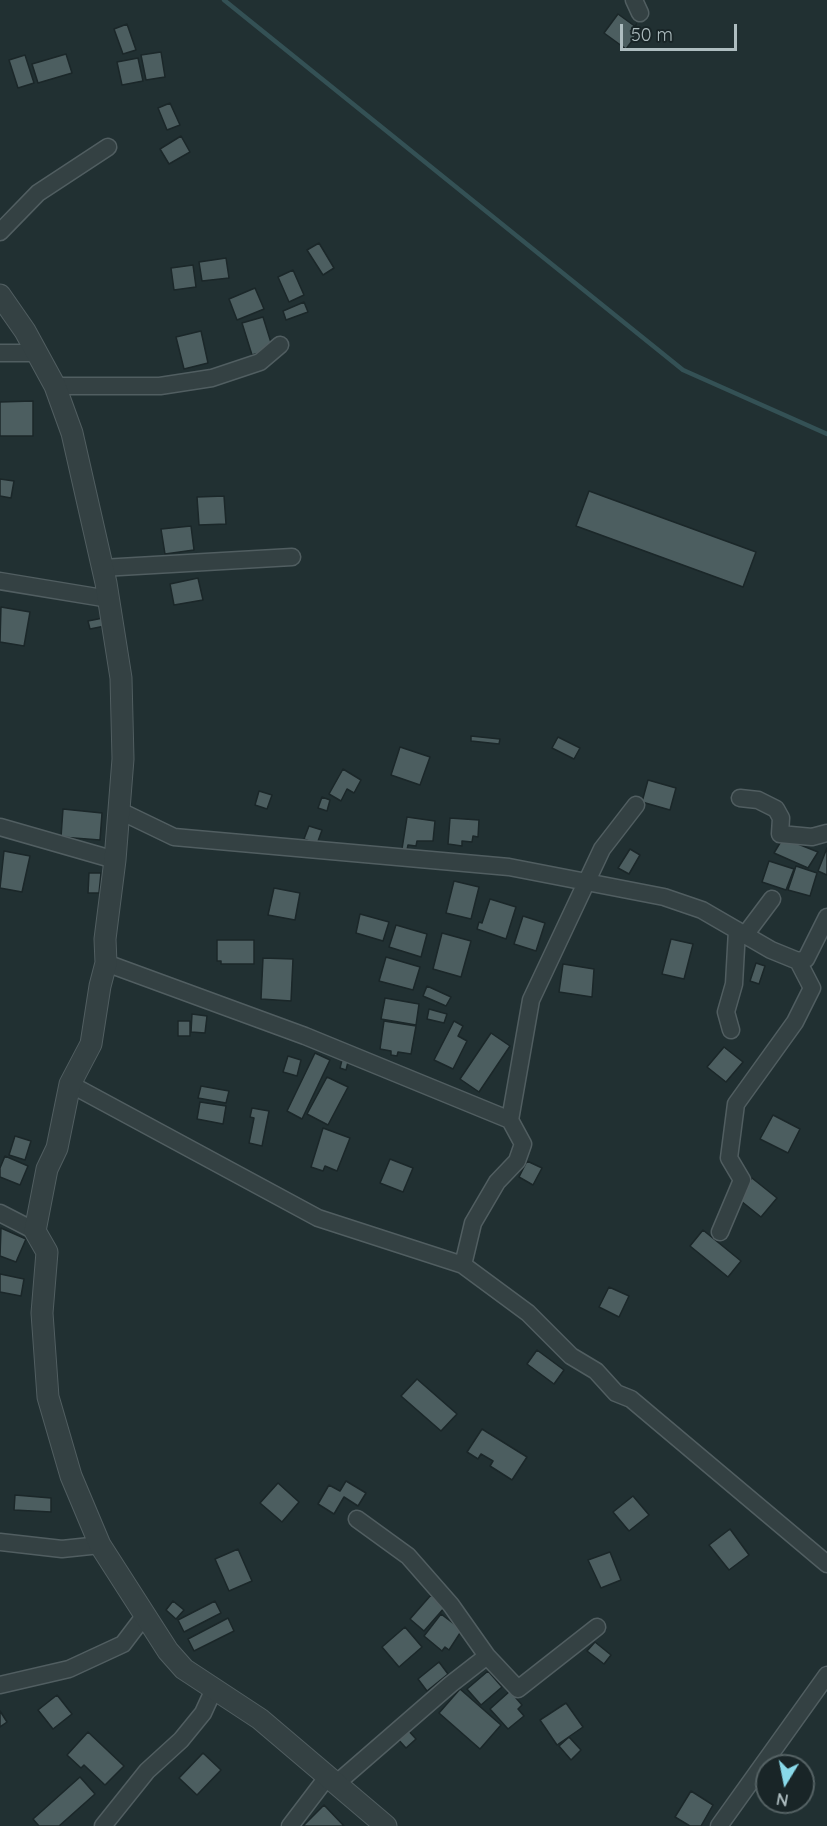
<!DOCTYPE html>
<html>
<head>
<meta charset="utf-8">
<style>
  body { margin:0 }
  #map { position:relative; width:827px; height:1826px; overflow:hidden; background:#213032; font-family:Quicksand,sans-serif }
  canvas { display:block }
  .north { position:absolute; left:755px; top:1754px; width:60px; height:60px; box-sizing:border-box; background:#192527; border:2px solid #556264; border-radius:50%; rotate:190deg; font-size:16px; font-weight:700; line-height:24px; text-align:center; color:#aebdc0 }
  .north::after { content:''; display:block; margin:auto; width:21px; height:27px; background:#89d9e9; clip-path:polygon(50% 0,100% 100%,50% 72%,0 100%) }
  .scale { position:absolute; left:620px; top:24px; width:117px; height:27px; box-sizing:border-box; border:3px solid #aebdc0; border-top:0; padding-left:8px; font-size:18px; line-height:21px; white-space:nowrap; color:#aebdc0; -webkit-text-stroke:4px #192527; paint-order:stroke }
</style>
</head>
<body>
<div id="map">
<canvas width="827" height="1826"></canvas>
<div class="north">N</div>
<div class="scale">50 m</div>
</div>
<script>
const ctx = document.querySelector('canvas').getContext('2d');
ctx.lineJoin = 'round';
const poly = rows => new Path2D(rows.map(r => 'M' + r).join(''));
function stroke(path, color, width, dash) { ctx.strokeStyle = color; ctx.lineWidth = width; ctx.lineCap = dash ? 'butt' : 'round'; ctx.setLineDash(dash || []); ctx.stroke(path); }
function fillPath(path, color) { ctx.fillStyle = color; ctx.fill(path, 'evenodd'); }
const stream = poly([
  [224,0,683,370,827,434]
]);
const building = poly([
  [618,14,640,30,626,49,604,33,618,14],
  [127,24,136,50,123,54,114,29,127,24],
  [161,52,165,77,146,80,141,55,161,52],
  [66,54,72,73,38,83,32,64,66,54],
  [25,55,34,83,18,88,9,60,25,55],
  [138,58,143,81,122,85,117,62,138,58],
  [170,103,180,125,167,130,158,108,170,103],
  [181,136,190,152,169,164,160,149,181,136],
  [319,243,334,268,323,275,307,250,319,243],
  [226,258,229,278,202,281,199,262,226,258],
  [193,265,196,287,174,290,171,268,193,265],
  [293,270,304,295,289,302,278,277,293,270],
  [255,288,264,309,237,320,229,299,255,288],
  [304,302,308,312,286,320,283,311,304,302],
  [263,317,273,349,252,355,242,323,263,317],
  [201,331,208,363,184,369,176,337,201,331],
  [33,401,33,436,0,436,0,402,33,401],
  [0,479,14,481,11,498,0,496,0,479],
  [589,491,756,552,743,587,576,526,589,491],
  [224,496,226,524,199,525,197,497,224,496],
  [191,526,194,550,165,554,161,529,191,526],
  [198,578,203,600,174,605,170,584,198,578],
  [1,607,30,612,24,646,0,642,1,607],
  [103,618,105,626,90,629,88,621,103,618],
  [471,736,500,739,499,744,471,741,471,736],
  [558,737,580,748,574,759,552,748,558,737],
  [400,747,430,757,420,785,391,775,400,747],
  [343,769,361,780,354,793,347,789,341,801,329,794,343,769],
  [648,780,676,788,670,810,642,802,648,780],
  [259,791,272,795,267,809,255,805,259,791],
  [322,797,330,800,327,811,318,808,322,797],
  [63,809,102,813,100,840,61,837,63,809],
  [407,817,435,821,433,841,417,841,416,846,408,845,407,850,402,849,407,817],
  [450,818,479,820,478,837,473,836,472,842,462,841,462,846,448,844,450,818],
  [309,826,322,830,317,844,304,839,309,826],
  [783,838,818,852,808,868,774,853,783,838],
  [827,848,827,875,818,871,827,848],
  [630,849,640,855,629,874,618,868,630,849],
  [4,851,30,856,22,892,0,888,4,851],
  [769,861,794,869,786,890,762,882,769,861],
  [796,866,817,873,810,896,788,890,796,866],
  [89,873,101,873,99,893,88,893,89,873],
  [454,881,479,887,471,919,446,913,454,881],
  [274,888,300,893,295,920,268,915,274,888],
  [490,899,516,907,506,939,477,929,479,922,482,923,490,899],
  [360,914,389,922,383,941,356,933,360,914],
  [523,916,545,923,536,951,514,944,523,916],
  [396,925,427,934,421,957,389,947,396,925],
  [442,933,471,941,461,977,433,969,442,933],
  [671,939,693,944,684,979,662,974,671,939],
  [217,940,254,940,254,964,221,964,221,961,217,961,217,940],
  [386,957,420,967,413,990,379,981,386,957],
  [263,958,293,959,291,1001,261,999,263,958],
  [756,963,765,966,759,984,750,981,756,963],
  [563,964,594,969,592,997,559,992,563,964],
  [427,986,451,997,446,1006,423,996,427,986],
  [385,998,419,1004,416,1025,381,1019,385,998],
  [429,1009,447,1014,444,1023,427,1019,429,1009],
  [192,1014,207,1016,205,1033,191,1032,192,1014],
  [178,1021,190,1021,190,1036,178,1036,178,1021],
  [384,1021,416,1026,411,1054,398,1052,397,1056,391,1055,391,1051,380,1049,384,1021],
  [454,1021,463,1026,458,1036,467,1041,453,1069,434,1060,454,1021],
  [491,1033,510,1046,479,1092,460,1079,491,1033],
  [724,1047,743,1062,726,1082,707,1067,724,1047],
  [315,1053,330,1060,302,1119,287,1111,315,1053],
  [288,1056,301,1060,297,1076,283,1072,288,1056],
  [342,1060,348,1062,346,1070,340,1068,342,1060],
  [327,1077,348,1087,328,1125,307,1114,327,1077],
  [201,1086,229,1091,226,1103,198,1098,201,1086],
  [200,1102,226,1106,223,1124,197,1119,200,1102],
  [252,1108,269,1111,262,1146,249,1143,254,1118,250,1117,252,1108],
  [773,1115,800,1129,788,1153,760,1139,773,1115],
  [323,1128,350,1138,337,1171,325,1166,323,1171,311,1167,323,1128],
  [15,1136,31,1141,25,1160,9,1155,15,1136],
  [5,1156,28,1166,20,1185,0,1177,0,1168,5,1156],
  [390,1159,413,1168,403,1192,380,1183,390,1159],
  [527,1161,542,1168,533,1185,519,1177,527,1161],
  [752,1178,777,1198,761,1217,736,1197,752,1178],
  [1,1228,26,1239,16,1262,0,1256,1,1228],
  [703,1230,741,1261,728,1277,690,1246,703,1230],
  [0,1274,24,1279,21,1296,0,1292,0,1274],
  [609,1287,629,1296,619,1317,599,1307,609,1287],
  [537,1350,564,1370,554,1384,527,1364,537,1350],
  [417,1379,457,1414,441,1431,401,1396,417,1379],
  [482,1429,527,1457,512,1480,490,1466,493,1461,481,1454,478,1459,467,1452,482,1429],
  [346,1481,366,1493,358,1506,344,1497,334,1514,318,1504,329,1485,340,1491,346,1481],
  [278,1483,299,1502,282,1522,260,1503,278,1483],
  [15,1495,51,1498,51,1512,14,1510,15,1495],
  [633,1496,649,1515,629,1531,613,1512,633,1496],
  [730,1529,749,1555,729,1570,709,1545,730,1529],
  [238,1549,252,1581,229,1591,215,1559,238,1549],
  [610,1552,621,1580,601,1588,588,1560,610,1552],
  [431,1595,445,1607,424,1631,410,1619,431,1595],
  [173,1601,184,1610,176,1619,166,1610,173,1601],
  [215,1601,221,1613,184,1632,178,1620,215,1601],
  [441,1614,462,1630,449,1650,445,1647,442,1651,424,1636,441,1614],
  [228,1618,234,1631,194,1651,188,1639,228,1618],
  [405,1627,422,1647,399,1667,382,1647,405,1627],
  [595,1642,611,1655,604,1664,587,1651,595,1642],
  [439,1662,448,1674,427,1691,418,1679,439,1662],
  [488,1671,502,1687,481,1705,467,1689,488,1671],
  [460,1689,501,1725,480,1749,439,1713,460,1689],
  [510,1691,522,1705,518,1709,524,1716,508,1729,490,1709,510,1691],
  [57,1695,72,1714,53,1729,38,1710,57,1695],
  [566,1703,583,1727,557,1745,540,1720,566,1703],
  [0,1711,7,1722,0,1727,0,1711],
  [406,1728,416,1739,406,1748,396,1737,406,1728],
  [88,1732,124,1766,105,1785,84,1765,81,1768,67,1755,88,1732],
  [569,1737,581,1750,571,1760,559,1746,569,1737],
  [203,1753,221,1770,197,1795,179,1778,203,1753],
  [80,1777,95,1794,59,1826,39,1826,33,1819,80,1777],
  [691,1791,713,1805,701,1826,690,1826,675,1817,691,1791],
  [324,1805,344,1826,303,1826,324,1805]
]);
const minor = poly([
  [634,0,640,13],
  [0,232,38,193,108,147],
  [0,353,37,353],
  [55,386,160,386,212,378,260,362,280,345],
  [102,568,292,557],
  [0,581,109,599],
  [740,798,758,800,776,809,781,818,780,834,812,837,827,833],
  [118,810,174,837,509,867,664,897,702,910,771,950,798,961,806,959,827,917],
  [0,827,115,860],
  [745,935,772,899],
  [106,963,305,1036,510,1120],
  [731,1030,726,1012,734,984,737,930],
  [70,1084,318,1218,463,1265,528,1313,571,1356,596,1371,616,1393,631,1399,827,1564],
  [0,1213,35,1231],
  [720,1232,742,1180,729,1158,736,1104,795,1022,812,988,798,961],
  [463,1265,473,1223,497,1182,517,1161,523,1144,510,1120,531,1000,602,849,636,805],
  [357,1519,408,1556,451,1605,487,1656,518,1689,597,1627],
  [0,1542,62,1549,100,1545],
  [0,1685,69,1669,123,1644,145,1615],
  [337,1783,451,1684,487,1656],
  [103,1826,147,1771,181,1740,203,1713,214,1689],
  [290,1826,328,1776],
  [719,1826,827,1675]
]);
const tertiary = poly([
  [0,295,25,331,55,386,72,433,106,583,121,678,123,759,115,860,105,939,106,963,100,986,91,1044,70,1084,57,1148,47,1169,35,1231,47,1252,42,1313,48,1397,71,1476,100,1545,168,1651,184,1669,260,1719,386,1826]
]);
stroke(stream, '#345155', 4.5);
fillPath(building, '#4c5e60');
stroke(building, '#1b2729', 1.5);
stroke(minor, '#515e61', 19);
stroke(tertiary, '#515e61', 23);
stroke(minor, '#344143', 16);
stroke(tertiary, '#344143', 21);
</script>
</body>
</html>
